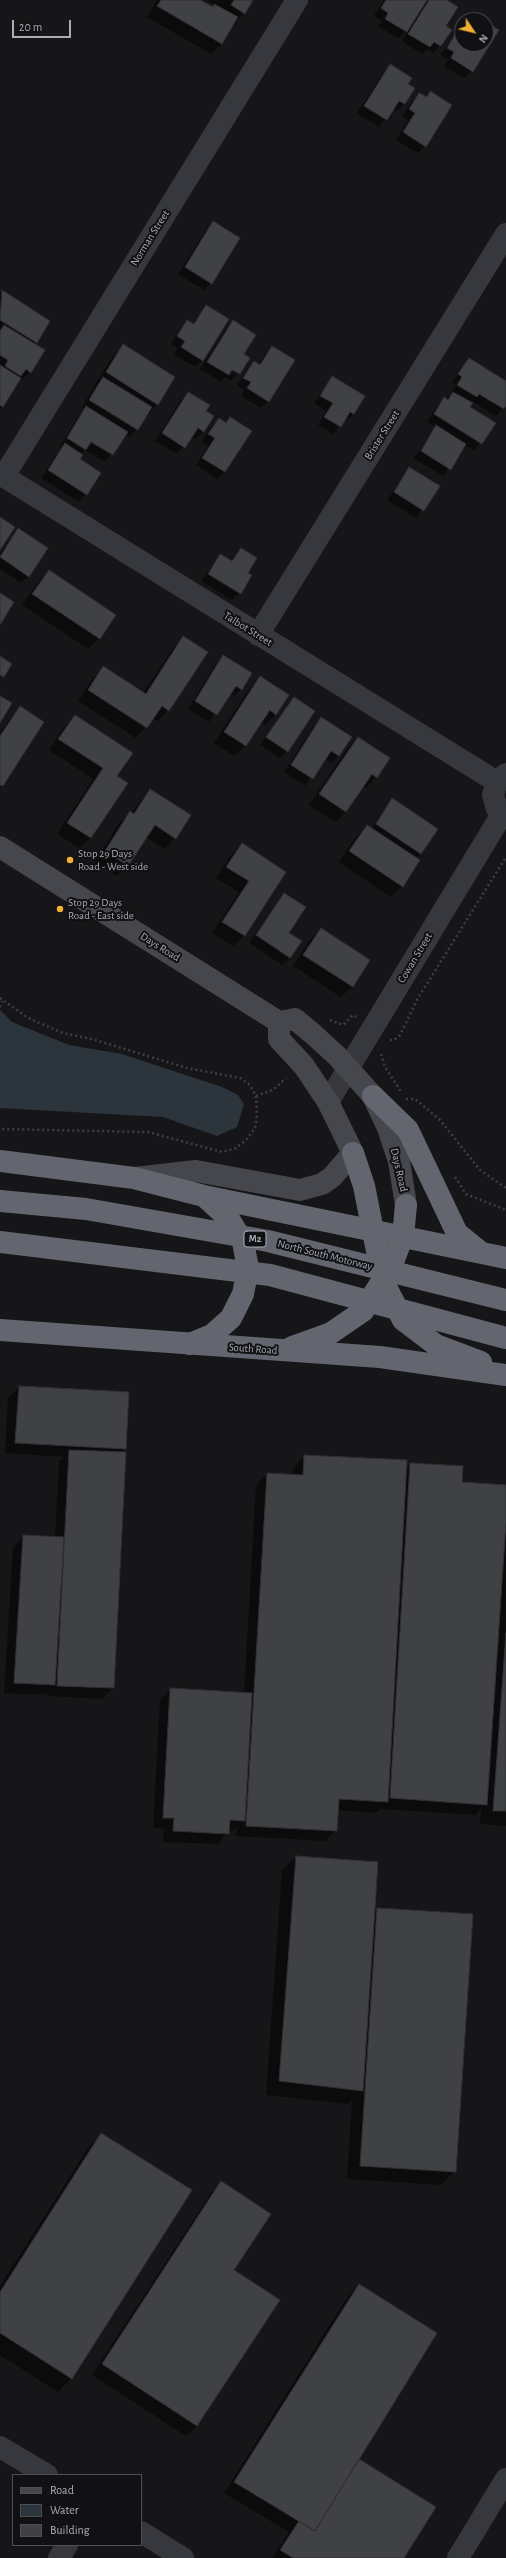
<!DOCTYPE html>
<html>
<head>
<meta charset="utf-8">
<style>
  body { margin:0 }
  #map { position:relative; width:506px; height:2558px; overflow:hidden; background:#161618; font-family:"Alegreya Sans",sans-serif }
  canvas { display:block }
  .legend { position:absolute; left:12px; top:2474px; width:130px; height:72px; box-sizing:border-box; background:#111113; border:1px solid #4d4f55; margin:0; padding:5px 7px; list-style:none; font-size:12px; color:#a8adb8 }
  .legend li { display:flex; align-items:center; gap:8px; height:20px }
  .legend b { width:20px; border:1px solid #4d4f55 }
  .north { position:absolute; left:454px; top:12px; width:40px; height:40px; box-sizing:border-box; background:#111113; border:1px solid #4d4f55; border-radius:50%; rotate:125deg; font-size:11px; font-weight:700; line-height:16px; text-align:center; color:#a8adb8 }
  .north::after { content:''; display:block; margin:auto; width:14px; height:18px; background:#f2b134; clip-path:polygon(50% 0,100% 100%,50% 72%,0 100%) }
  .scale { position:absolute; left:12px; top:20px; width:59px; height:18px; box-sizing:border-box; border:2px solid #a8adb8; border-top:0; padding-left:5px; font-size:12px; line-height:14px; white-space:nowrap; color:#a8adb8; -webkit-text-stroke:3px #111113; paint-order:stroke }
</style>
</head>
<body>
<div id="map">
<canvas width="506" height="2558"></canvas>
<ul class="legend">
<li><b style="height:5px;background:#45474d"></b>Road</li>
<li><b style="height:11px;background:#2c353c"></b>Water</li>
<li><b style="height:11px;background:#404145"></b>Building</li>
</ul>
<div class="north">N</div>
<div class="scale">20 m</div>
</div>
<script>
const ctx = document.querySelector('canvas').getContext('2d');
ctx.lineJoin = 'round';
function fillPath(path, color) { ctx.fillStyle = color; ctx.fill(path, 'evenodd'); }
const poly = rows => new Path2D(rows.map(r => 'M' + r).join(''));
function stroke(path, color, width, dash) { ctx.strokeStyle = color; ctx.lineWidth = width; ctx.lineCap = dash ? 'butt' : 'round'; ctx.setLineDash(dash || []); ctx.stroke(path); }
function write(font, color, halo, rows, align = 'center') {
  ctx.font = font + ' "Alegreya Sans",sans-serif'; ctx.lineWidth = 4; ctx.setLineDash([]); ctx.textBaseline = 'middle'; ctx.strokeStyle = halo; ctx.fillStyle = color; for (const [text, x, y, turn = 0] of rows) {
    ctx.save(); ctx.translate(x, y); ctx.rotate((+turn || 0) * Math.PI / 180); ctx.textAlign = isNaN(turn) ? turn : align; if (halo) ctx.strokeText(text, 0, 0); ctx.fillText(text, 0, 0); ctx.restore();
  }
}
const water = poly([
  [0,1010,12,1022,69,1045,122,1054,222,1087,238,1095,244,1104,237,1127,217,1136,163,1117,0,1108]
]);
const shadow = poly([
  [157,0,198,0,212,8,215,5,206,0,252,0,222,43,211,54,147,17],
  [384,0,426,0,424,3,428,0,445,0,440,45,433,53,427,49,422,54,402,41,408,29,398,39,378,26,382,21,374,16],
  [476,17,480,20,472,20],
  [486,24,497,31,472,71,464,78,444,66,448,60,440,55,457,33,462,34,462,44,486,44],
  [390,65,414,89,404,104,397,111,393,109,379,127,357,113,383,73],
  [430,93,425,146,418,153,396,140,408,120,402,116,412,101,419,94,426,98],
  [213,222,211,283,204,290,178,274,206,230],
  [2,292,49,321,34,345,30,372,23,379,20,377,0,409,0,293],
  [206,306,202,360,195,367,174,355,178,349,171,344,180,329,188,321,192,324],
  [233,321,242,354,248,358,231,381,225,377,221,382,200,369,226,329],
  [123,346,157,404,130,437,125,434,105,462,85,450,80,454,78,459,86,494,79,502,41,478,62,447,60,446,79,415,85,409,82,407,96,383,113,356],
  [272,347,269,401,261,408,241,396,244,390,237,385,247,370,254,362,258,365],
  [469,359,506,382,506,404,496,416,472,401,470,403,469,407,494,423,474,451,465,445,443,476,414,458,436,427,427,422,437,406,452,394,451,393,456,385,452,382],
  [333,377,364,396,353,414,346,421,344,420,333,434,318,425,326,411,314,403],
  [188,393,205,412,213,416,203,432,195,439,191,436,177,454,155,441,181,400],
  [230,418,225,472,217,479,196,465,208,446,202,442,211,427,219,419,225,423],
  [410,468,438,486,416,518,387,500],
  [19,529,29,576,21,583,0,569,0,553],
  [241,549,247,573,240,593,232,600,201,581,220,555,230,561],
  [49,571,114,615,99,638,88,649,22,605,38,582],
  [184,638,206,652,168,710,158,721,153,718,136,738,78,701,93,678,104,667,143,693,173,648],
  [224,656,241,689,234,696,230,694,209,722,188,709,216,664],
  [261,678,276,714,265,725,261,722,245,746,234,756,214,743,250,688],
  [294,698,287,751,280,758,260,745],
  [20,707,2,786,0,787,0,732],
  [75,716,116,776,126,783,90,838,80,848,57,834,93,779,49,750,64,727],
  [321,719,350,737,338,756,331,763,325,759,305,786,284,772,314,726],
  [358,738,376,777,366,788,363,786,346,812,335,822,309,805,347,749],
  [150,790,175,838,164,849,146,837,128,865,117,876,95,862,119,823,131,813],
  [393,800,420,853,402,886,391,897,339,862,356,837,367,826,371,829],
  [242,844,285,872,244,936,233,946,212,933,239,892,216,878,231,855],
  [284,894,290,958,282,965,249,943],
  [321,929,369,960,352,987,341,997,293,966,310,940],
  [19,1387,125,1449,121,1453,125,1453,113,1688,102,1699,47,1696,47,1692,43,1695,4,1693,13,1547,24,1536,55,1538,59,1461,64,1457,5,1453,8,1398],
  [305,1456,406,1468,410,1464,461,1483,506,1486,506,1826,480,1824,481,1809,475,1815,380,1809,376,1813,337,1810,336,1830,325,1841,236,1836,237,1827,233,1831,228,1831,218,1844,163,1842,164,1829,153,1828,160,1700,171,1689,244,1693,256,1485,267,1474,293,1476,294,1467],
  [296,1857,377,1863,373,1913,377,1909,455,2171,441,2185,347,2179,352,2100,348,2104,266,2095,282,1870],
  [101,2134,72,2378,58,2392,0,2355,0,2286,88,2148],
  [222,2183,233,2271,197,2426,186,2436,92,2375,211,2193],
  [359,2285,358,2460,403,2558,272,2558,289,2532,224,2493,348,2296]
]);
const building = poly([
  [161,0,200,0,213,7,214,4,238,17,222,44,157,6,161,0],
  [234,0,253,0,245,14,231,5,234,0],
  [386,0,427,0,407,32,385,19,388,13,381,8,386,0],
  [429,0,447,0,458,7,446,26,452,30,441,46,434,42,430,47,408,34,429,0],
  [486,22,499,30,473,72,451,58,454,52,447,48,457,31,462,34,462,44,486,44,486,22],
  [390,64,412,78,408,84,415,88,405,104,399,101,387,120,364,106,390,64],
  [430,91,452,105,426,147,403,132,415,113,409,109,419,93,427,97,430,91],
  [213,221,240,238,212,284,185,267,213,221],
  [2,290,50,321,37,343,0,320,2,290],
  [206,305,229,319,203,361,181,347,185,341,177,336,187,320,194,324,206,305],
  [233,320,256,335,244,354,250,358,240,374,232,370,229,375,207,362,233,320],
  [4,325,45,350,31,373,26,369,21,376,5,366,8,360,0,355,0,331,4,325],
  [123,344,175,377,158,405,106,372,123,344],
  [272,346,295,360,269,402,247,388,251,382,243,378,254,361,260,365,272,346],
  [469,358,506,381,506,406,504,409,479,394,477,397,457,385,462,377,458,374,469,358],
  [0,365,21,378,3,407,0,405,0,365],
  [332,376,365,396,354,414,350,412,341,427,324,417,333,403,320,396,332,376],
  [103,377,152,407,138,430,89,400,103,377],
  [188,392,210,405,206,411,214,416,204,432,198,428,185,448,162,433,188,392],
  [453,392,473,403,470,407,496,423,482,444,434,414,444,397,448,400,453,392],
  [86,406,128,432,113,455,91,442,86,450,67,438,86,406],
  [230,417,252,431,225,472,202,458,215,438,208,434,219,418,226,423,230,417],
  [436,425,466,444,451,470,421,451,436,425],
  [65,443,83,455,80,459,101,473,87,495,48,470,65,443],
  [409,467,440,486,424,511,394,492,409,467],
  [0,517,15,527,0,550,0,517],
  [18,528,48,548,29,577,0,557,18,528],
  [241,548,257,558,248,573,252,575,241,594,208,574,220,554,232,561,241,548],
  [49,570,116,615,100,639,32,594,49,570],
  [0,593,14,602,0,625,0,593],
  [183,636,208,652,169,711,162,706,147,728,88,690,103,666,146,694,183,636],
  [223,655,252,673,242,690,236,686,217,715,195,701,223,655],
  [0,656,12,664,4,677,0,675,0,656],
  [260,676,289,695,276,715,270,710,246,746,224,732,260,676],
  [0,696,12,703,0,723,0,696],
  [294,697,315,711,288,752,266,737,294,697],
  [20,706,44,722,3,786,0,785,0,736,20,706],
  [75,715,133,753,117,776,128,783,91,838,67,823,103,768,58,739,75,715],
  [321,717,352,737,339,756,331,751,313,779,291,765,321,717],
  [358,737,390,758,377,778,372,774,346,812,319,794,358,737],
  [150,789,191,815,176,839,155,825,128,866,105,851,130,811,134,814,150,789],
  [392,798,438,829,421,854,376,824,392,798],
  [367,825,420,860,403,887,349,851,367,825],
  [242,843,286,872,245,936,222,922,249,881,226,867,242,843],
  [284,893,306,907,289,933,302,941,290,958,256,935,284,893],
  [321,928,370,960,353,987,303,955,321,928],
  [19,1386,129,1392,126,1449,15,1443,19,1386],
  [69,1450,126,1452,114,1688,57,1686,69,1450],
  [304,1455,407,1460,388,1802,339,1799,337,1831,246,1826,267,1473,303,1475,304,1455],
  [410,1463,463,1466,462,1482,506,1485,506,1522,487,1805,390,1798,410,1463],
  [23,1535,64,1537,55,1685,14,1683,23,1535],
  [506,1633,506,1811,493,1811,506,1633],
  [170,1688,252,1693,245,1821,230,1820,229,1834,173,1831,174,1818,163,1818,170,1688],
  [296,1856,378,1862,363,2091,279,2081,296,1856],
  [377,1908,473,1914,456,2172,360,2166,377,1908],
  [101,2133,192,2190,72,2379,0,2333,0,2292,101,2133],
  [221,2181,271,2214,234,2270,280,2300,197,2426,102,2364,221,2181],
  [359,2284,437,2333,315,2531,234,2482,359,2284],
  [359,2459,436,2507,404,2558,293,2558,280,2550,299,2521,315,2531,359,2459]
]);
const path = poly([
  [0,998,28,1018,63,1033,92,1039,187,1068,240,1078,250,1085,256,1096,257,1115,255,1128,246,1140,236,1148,222,1152,148,1132,0,1129],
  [0,1007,2,1001],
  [330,1020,343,1025,353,1015,356,1017],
  [390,1040,394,1040,400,1035,418,998,506,857],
  [381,1054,385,1067,402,1093],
  [256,1096,273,1090,286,1078],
  [406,1099,415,1099,440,1120,480,1170,506,1188],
  [455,1177,466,1194,506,1210]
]);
const street = poly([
  [0,474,497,782],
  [4,476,297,0],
  [258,635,506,234],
  [506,774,497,782,493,795,497,809,506,816],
  [328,1102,502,814],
  [0,2447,47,2475],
  [141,2532,183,2558],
  [59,2558,67,2545],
  [458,2558,506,2479]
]);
const secondary = poly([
  [0,847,279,1022,295,1019,313,1034,337,1056,373,1096,388,1128,399,1161,406,1205],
  [135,1178,196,1171,300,1190,322,1184,332,1177,353,1153,328,1102,304,1066,279,1039,279,1022]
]);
const highway = poly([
  [373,1096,408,1130,457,1233,478,1250],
  [353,1153,364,1186,383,1281,403,1320,436,1345,481,1362],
  [0,1161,134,1178,204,1196,506,1258],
  [0,1201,86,1209,268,1241,506,1300],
  [0,1242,270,1275,506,1338],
  [0,1330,380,1357,506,1375],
  [190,1344,212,1335,231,1318,243,1294,248,1268,243,1242,229,1219,204,1196],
  [292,1347,331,1333,363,1311,391,1267,403,1236,406,1205]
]);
const markers = [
  [70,860,4,"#f2b134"],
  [60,909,4,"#f2b134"]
];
const shields = [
  [255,1239,22]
];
const shieldNames = [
  ["M2",255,1239]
];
const streetNames = [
  ["Norman Street",150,238,-58],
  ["Brister Street",382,435,-58],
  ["Talbot Street",248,629,32],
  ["Days Road",160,947,32],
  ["Cowan Street",415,958,-59],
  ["Days Road",399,1170,77],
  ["North South Motorway",325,1255,14],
  ["South Road",253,1349,4]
];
const poiNames = [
  ["Stop 29 Days",78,854],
  ["Road - West side",78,867],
  ["Stop 29 Days",68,903],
  ["Road - East side",68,916]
];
fillPath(water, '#2c353c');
fillPath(shadow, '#0007');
fillPath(building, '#404145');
stroke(building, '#303034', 1);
stroke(path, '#3d3f44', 2.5, [2, 3]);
stroke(street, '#37383d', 22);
stroke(secondary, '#45474d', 22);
stroke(highway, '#63666e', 22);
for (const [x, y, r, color] of markers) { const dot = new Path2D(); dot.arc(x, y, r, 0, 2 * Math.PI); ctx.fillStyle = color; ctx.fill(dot); stroke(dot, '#111113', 1.5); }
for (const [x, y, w] of shields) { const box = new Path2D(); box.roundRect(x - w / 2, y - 8, w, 16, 3); ctx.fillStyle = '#111113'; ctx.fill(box); stroke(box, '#a8adb8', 1); }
write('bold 10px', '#a8adb8', null, shieldNames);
write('11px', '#a8adb8', '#111113', streetNames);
write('11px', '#a8adb8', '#111113', poiNames, 'left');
</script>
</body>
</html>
